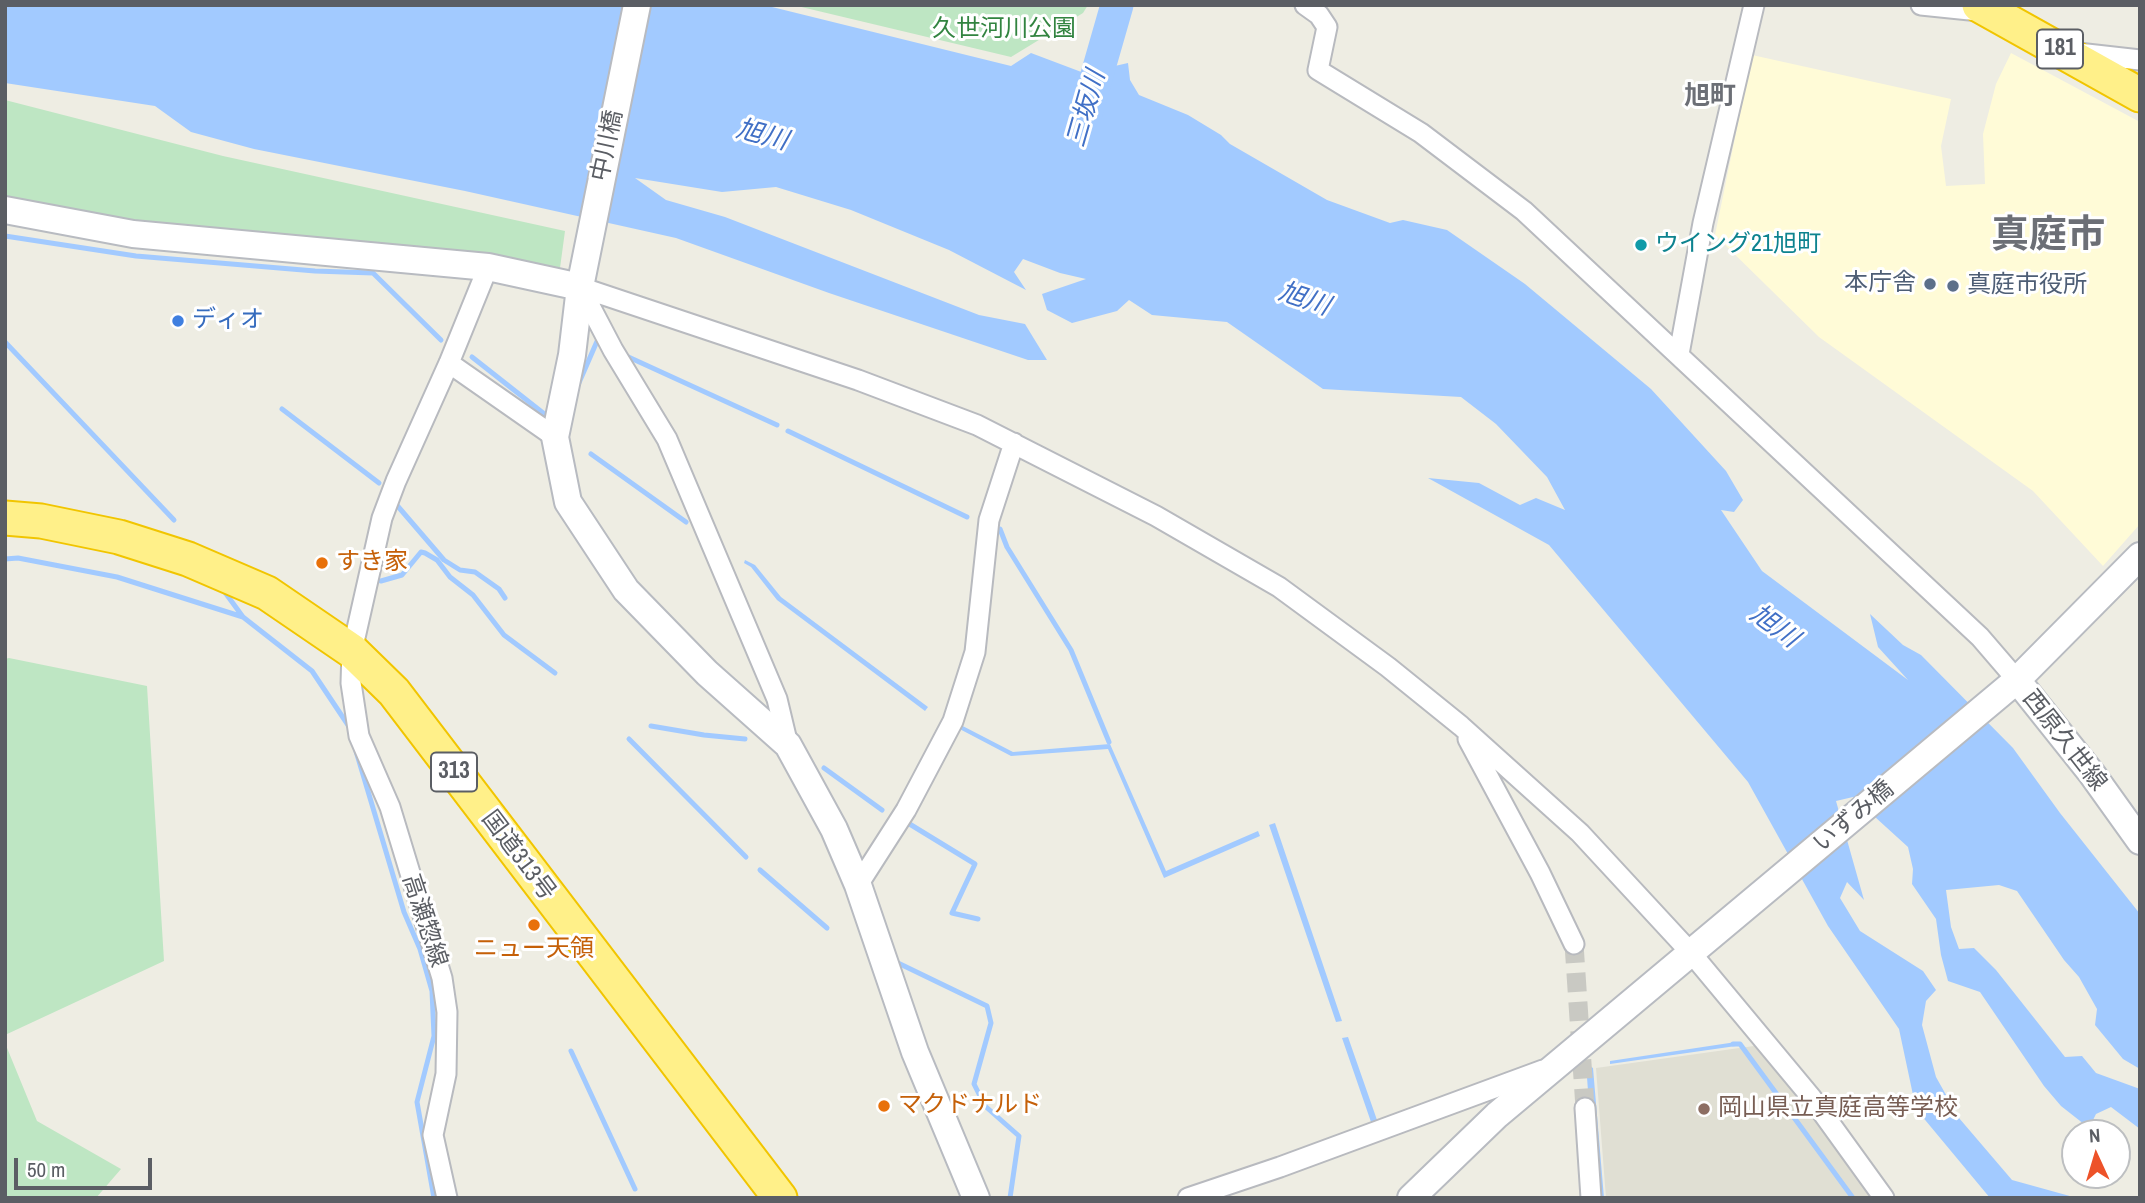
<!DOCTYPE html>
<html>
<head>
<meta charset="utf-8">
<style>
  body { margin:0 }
  #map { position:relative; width:2145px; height:1203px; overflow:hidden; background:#eeede3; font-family:"Archivo Narrow",sans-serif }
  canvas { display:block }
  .frame { position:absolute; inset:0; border:7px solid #5b5e64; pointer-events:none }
  .north { position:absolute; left:2061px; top:1119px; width:70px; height:70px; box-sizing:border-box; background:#fff; border:2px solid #bdbfc1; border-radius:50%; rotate:356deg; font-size:19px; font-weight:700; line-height:28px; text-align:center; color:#5b5e64 }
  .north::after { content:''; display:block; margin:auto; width:24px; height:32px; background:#ed5229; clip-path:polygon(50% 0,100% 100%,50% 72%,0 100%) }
  .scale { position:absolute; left:14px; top:1158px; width:138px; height:32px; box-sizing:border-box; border:4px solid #5b5e64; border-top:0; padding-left:9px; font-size:21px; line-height:24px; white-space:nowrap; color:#5b5e64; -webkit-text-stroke:5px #fff; paint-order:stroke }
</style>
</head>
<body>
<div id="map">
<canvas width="2145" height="1203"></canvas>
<div class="frame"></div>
<div class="north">N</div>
<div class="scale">50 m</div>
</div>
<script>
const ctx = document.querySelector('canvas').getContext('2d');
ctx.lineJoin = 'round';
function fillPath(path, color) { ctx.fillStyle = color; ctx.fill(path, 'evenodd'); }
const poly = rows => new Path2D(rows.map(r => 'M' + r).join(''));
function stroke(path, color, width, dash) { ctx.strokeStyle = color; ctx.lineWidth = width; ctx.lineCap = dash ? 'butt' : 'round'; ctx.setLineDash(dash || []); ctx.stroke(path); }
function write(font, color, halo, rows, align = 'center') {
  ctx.font = font + ' "Archivo Narrow","Noto Sans JP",sans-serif'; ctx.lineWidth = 6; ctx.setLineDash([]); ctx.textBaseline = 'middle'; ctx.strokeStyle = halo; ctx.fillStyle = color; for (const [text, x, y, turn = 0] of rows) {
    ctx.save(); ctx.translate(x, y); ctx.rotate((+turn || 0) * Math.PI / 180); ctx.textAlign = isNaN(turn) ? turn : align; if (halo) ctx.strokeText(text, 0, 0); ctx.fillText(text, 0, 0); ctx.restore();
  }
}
const commercial = poly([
  [2011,53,2140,122,2140,524,2103,566,2033,491,1819,337,1715,235,1752,55,1951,99,1941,146,1946,186,1985,184,1983,134,1996,84]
]);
const education = poly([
  [1761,1045,1875,1198,1606,1198,1596,1068]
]);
const green = poly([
  [793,5,1088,5,1083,13,1011,57],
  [5,100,223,156,565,231,560,268,491,255,98,218,5,198],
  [9,658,147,686,164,961,5,1035,5,659],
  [5,1043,37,1121,121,1169,96,1198,5,1198]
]);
const water = poly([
  [5,5,764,5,1011,66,1031,53,1084,73,1128,63,1130,80,1139,95,1188,115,1221,135,1230,144,1327,200,1390,223,1403,220,1447,230,1525,284,1651,389,1726,471,1743,500,1734,512,1721,510,1762,571,1908,680,1878,647,1870,614,1903,645,1921,655,2013,748,2060,813,2140,914,2140,1069,2123,1059,2095,1025,2097,1009,2079,977,2064,960,2017,891,1999,885,1946,890,1951,927,1959,949,1974,948,1996,970,2065,1057,2082,1056,2096,1073,2140,1089,2140,1129,2111,1107,2096,1114,2089,1128,2061,1106,2044,1086,1980,992,1948,981,1941,955,1936,919,1912,884,1913,869,1908,847,1853,797,1836,801,1864,900,1847,882,1840,898,1860,931,1923,971,1936,990,1926,1001,1922,1025,1936,1077,1959,1118,2012,1180,2077,1198,1990,1198,1916,1109,1899,1029,1828,926,1748,782,1549,545,1428,478,1479,483,1520,505,1536,498,1565,510,1547,477,1496,424,1461,397,1323,389,1227,322,1152,315,1129,300,1117,311,1072,323,1047,310,1042,294,1086,279,1060,273,1023,259,1014,272,1026,290,949,250,851,210,776,187,722,192,635,178,666,200,725,217,979,315,1025,324,1047,360,1028,360,829,293,676,238,465,191,254,149,191,132,155,106,5,83],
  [745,560,755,565,781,597,928,707,925,711,777,600,751,567,744,563],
  [953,721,1013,752,1110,744,1166,871,1258,831,1260,836,1164,878,1108,749,1011,756,952,725],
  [1275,823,1342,1021,1336,1022,1269,825],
  [1348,1037,1377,1120,1371,1122,1342,1038],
  [1736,1042,1739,1043,1736,1046,1610,1064,1610,1061],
  [1586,1064,1593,1068,1604,1198,1596,1198]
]);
const stream = poly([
  [5,236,136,256,315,271,373,273,441,340],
  [5,342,174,520],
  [624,355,777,425],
  [472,357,552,420],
  [578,385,598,339],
  [282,409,379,483],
  [788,431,967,517],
  [591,454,686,522],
  [395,503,444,560,460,570,475,572,499,589,505,598],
  [1000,529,1007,547,1071,650,1109,742],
  [5,559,18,558,117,577,243,617],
  [381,581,402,575,421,552,425,553,437,560,450,577,473,595,504,635,555,673],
  [224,591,243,617,312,671,350,728],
  [651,726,704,735,745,739],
  [629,739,746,857],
  [356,751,404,912,420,949,432,991,434,1036,417,1102,434,1198],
  [824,768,882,810],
  [903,820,975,864,952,913,978,919],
  [760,870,827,928],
  [898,963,987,1006,991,1023,974,1084,985,1106,1019,1136,1010,1198],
  [1733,1044,1740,1044,1853,1198],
  [571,1051,635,1189]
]);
const river = poly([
  [1086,113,1117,5]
]);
const streetTunnel = poly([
  [1574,944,1585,1108]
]);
const street = poly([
  [1305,5,1319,15,1327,27,1318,70,1421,133,1524,211,1980,637,2017,680],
  [1921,5,1989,12],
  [2078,53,2140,60],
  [580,287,858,380,977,425,1156,516,1279,587,1388,667,1461,726,1580,833,1692,954,1811,1097,1884,1198],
  [580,287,613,350,667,439,777,699,788,745],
  [1679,354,1703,223,1754,5],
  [449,363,555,437],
  [1468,739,1540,873,1574,944],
  [858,885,906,810,953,721,975,652,989,520,1014,443],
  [1585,1108,1591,1198],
  [447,1198,433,1135,446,1074,447,1012,442,978,390,807,359,736,351,683,352,651,382,518,396,481,449,363,488,267],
  [1188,1198,1280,1167,1543,1070]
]);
const secondary = poly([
  [637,5,580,287,572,355,555,437,568,502,626,590,707,673,788,745,834,829,858,885,915,1052,976,1198],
  [5,210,133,234,488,267,580,287],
  [2017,680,2092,774,2140,841],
  [1411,1198,1497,1115,2017,680,2140,556]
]);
const highway = poly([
  [1979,5,2140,95],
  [5,518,41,521,119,537,188,559,267,593,352,651,394,692,780,1198]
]);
const markers = [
  [1641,245,7,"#0f9aa8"],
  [1930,284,7,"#5c6f8a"],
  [1953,286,7,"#5c6f8a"],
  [178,321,7,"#3f7fe0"],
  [322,563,7,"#e8710a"],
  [534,925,7,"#e8710a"],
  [884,1106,7,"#e8710a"],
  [1704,1109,7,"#8d6e63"]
];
const shields = [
  [2060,49,46],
  [454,772,46]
];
const shieldNames = [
  ["181",2060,49],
  ["313",454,772]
];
const parkNames = [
  ["久世河川公園",1004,30]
];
const streetNames = [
  ["中川橋",608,146,-78],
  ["西原久世線",2064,741,52],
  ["いずみ橋",1854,817,-40],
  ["国道313号",518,856,53],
  ["高瀬惣線",424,921,72]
];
const cultureNames = [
  ["ウイング21旭町",1655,245]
];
const serviceNames = [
  ["本庁舎",1916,284],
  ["真庭市役所",1967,286,"left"]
];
const shopNames = [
  ["ディオ",192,321]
];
const foodNames = [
  ["すき家",336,563],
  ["ニュー天領",534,950,"center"],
  ["マクドナルド",898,1106]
];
const educationNames = [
  ["岡山県立真庭高等学校",1718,1109]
];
const neighbourhoodNames = [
  ["旭町",1710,97]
];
const waterNames = [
  ["三坂川",1087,109,-74],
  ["旭川",762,136,15],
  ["旭川",1304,300,19],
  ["旭川",1774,627,36]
];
const townNames = [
  ["真庭市",2048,237]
];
fillPath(commercial, '#fffbd7');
fillPath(education, '#e0dfd3');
fillPath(green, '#bee6c3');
fillPath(water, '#a2caff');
stroke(stream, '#a2caff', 5);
stroke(river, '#a2caff', 33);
stroke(streetTunnel, '#c9c9c3', 19, [19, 10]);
stroke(street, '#b8babf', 23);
stroke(secondary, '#b8bbc1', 30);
stroke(highway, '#f1c500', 37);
stroke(street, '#fff', 19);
stroke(secondary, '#fff', 26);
stroke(highway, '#fff089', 33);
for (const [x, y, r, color] of markers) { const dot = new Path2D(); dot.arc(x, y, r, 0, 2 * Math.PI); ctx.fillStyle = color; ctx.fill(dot); stroke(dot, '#fff', 2.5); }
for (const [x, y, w] of shields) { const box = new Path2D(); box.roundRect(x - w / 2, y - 19.5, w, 39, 5); ctx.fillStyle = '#fff'; ctx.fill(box); stroke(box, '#5b5e64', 2); }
write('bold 23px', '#5b5e64', null, shieldNames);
write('24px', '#328440', '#fff', parkNames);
write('24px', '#5b5e64', '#fff', streetNames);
write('24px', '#0d838f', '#fff', cultureNames, 'left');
write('24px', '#4e5e75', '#fff', serviceNames, 'right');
write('24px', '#366cbe', '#fff', shopNames, 'left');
write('24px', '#c56008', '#fff', foodNames, 'left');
write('24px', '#785e54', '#fff', educationNames, 'left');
write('bold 26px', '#6c6f76', '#fff', neighbourhoodNames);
write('italic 26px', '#4170c6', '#fff', waterNames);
write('bold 38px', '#6c6f76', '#fff', townNames);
</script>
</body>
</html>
